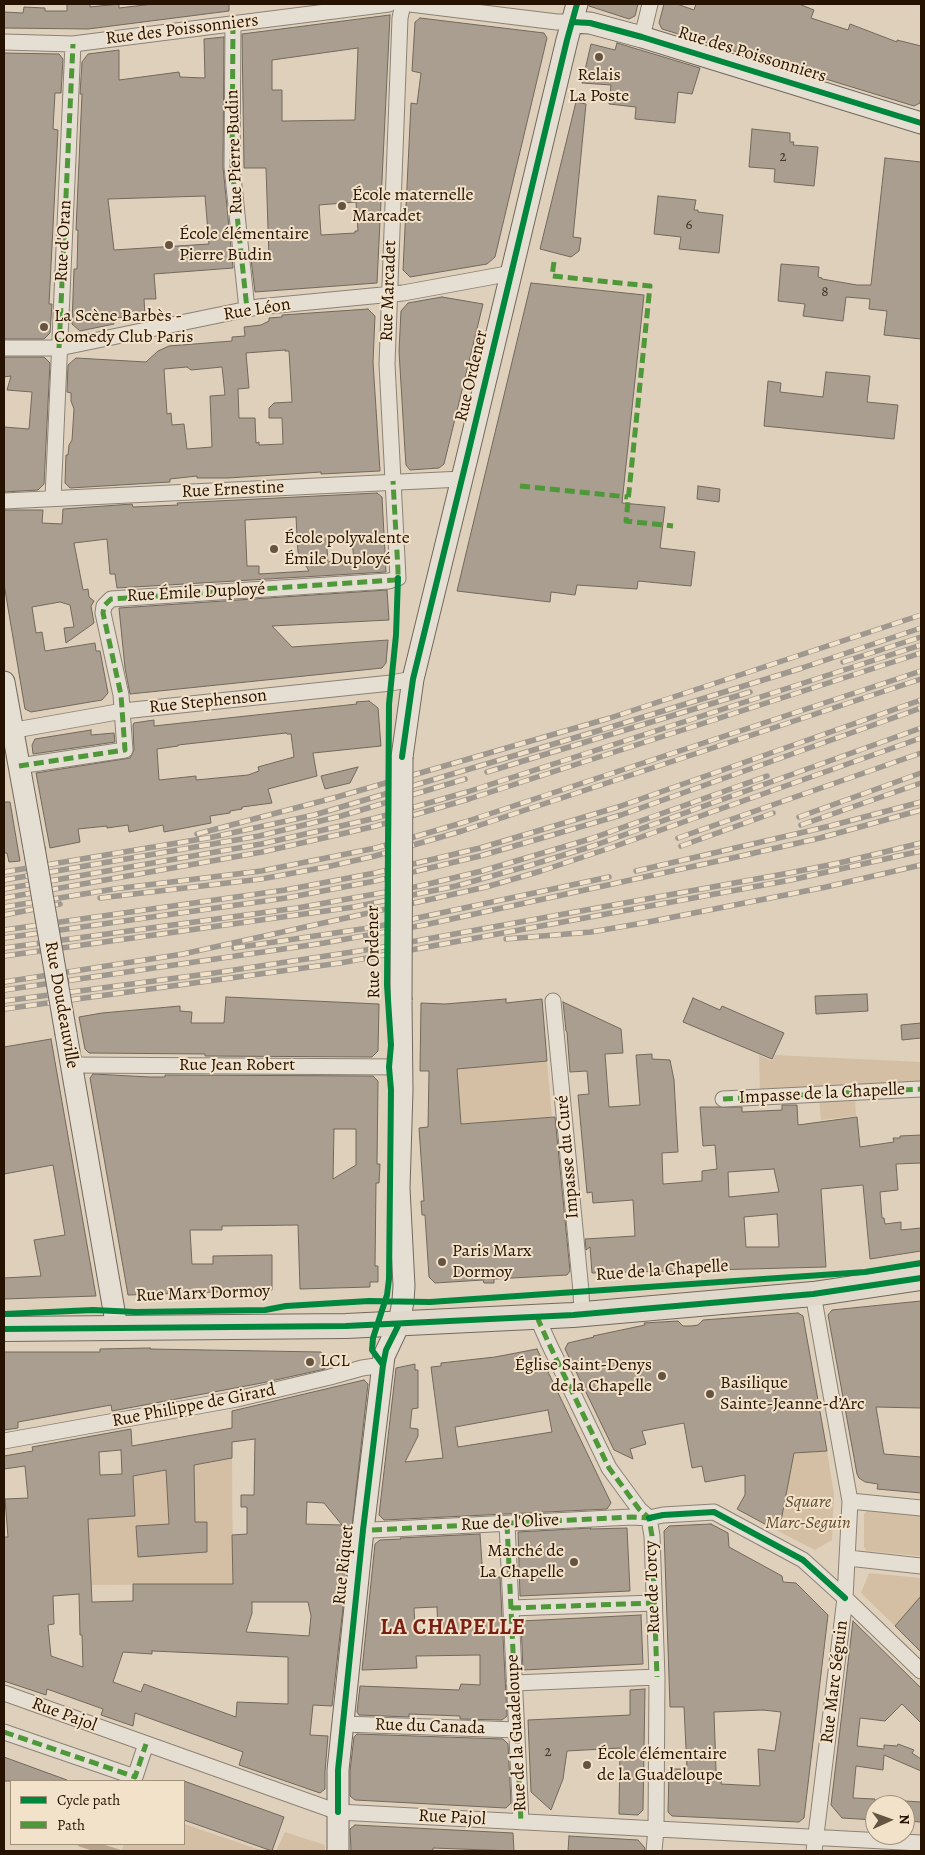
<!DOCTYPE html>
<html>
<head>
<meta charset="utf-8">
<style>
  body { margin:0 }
  #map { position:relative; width:925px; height:1855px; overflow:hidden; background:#dfd0bc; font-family:Alegreya,serif }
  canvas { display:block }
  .frame { position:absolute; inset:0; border:5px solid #251201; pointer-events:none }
  .legend { position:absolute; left:10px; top:1780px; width:175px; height:65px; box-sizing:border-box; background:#f3e2ca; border:1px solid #a18f7a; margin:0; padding:6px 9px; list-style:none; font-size:15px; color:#251201 }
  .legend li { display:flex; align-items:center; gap:10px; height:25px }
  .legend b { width:25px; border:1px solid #a18f7a }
  .north { position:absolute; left:865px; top:1795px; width:50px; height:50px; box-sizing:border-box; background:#f3e2ca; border:1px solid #a18f7a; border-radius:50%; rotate:88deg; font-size:14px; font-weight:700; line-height:20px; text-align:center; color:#251201 }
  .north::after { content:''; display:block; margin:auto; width:18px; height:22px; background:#665442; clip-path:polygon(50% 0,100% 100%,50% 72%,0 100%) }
</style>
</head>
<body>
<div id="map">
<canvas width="925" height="1855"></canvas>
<div class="frame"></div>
<ul class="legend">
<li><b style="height:6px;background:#00873e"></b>Cycle path</li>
<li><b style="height:6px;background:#4e9839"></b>Path</li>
</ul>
<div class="north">N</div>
</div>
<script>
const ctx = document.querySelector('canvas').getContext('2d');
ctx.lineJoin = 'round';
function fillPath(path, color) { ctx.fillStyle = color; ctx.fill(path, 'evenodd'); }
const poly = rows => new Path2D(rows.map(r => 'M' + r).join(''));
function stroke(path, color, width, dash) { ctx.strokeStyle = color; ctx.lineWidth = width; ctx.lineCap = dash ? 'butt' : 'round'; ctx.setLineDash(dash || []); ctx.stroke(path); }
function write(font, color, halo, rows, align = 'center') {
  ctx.font = font + ' Alegreya,serif'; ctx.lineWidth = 4; ctx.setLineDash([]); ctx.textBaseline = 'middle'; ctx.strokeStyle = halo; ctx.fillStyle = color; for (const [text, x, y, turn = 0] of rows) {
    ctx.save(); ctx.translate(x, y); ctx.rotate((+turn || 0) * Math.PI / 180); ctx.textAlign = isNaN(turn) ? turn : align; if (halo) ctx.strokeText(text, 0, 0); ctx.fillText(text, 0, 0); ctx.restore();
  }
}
const green = poly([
  [759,1055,772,1061,775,1055,921,1062,921,1083,760,1092],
  [547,1061,552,1117,461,1124,457,1069],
  [855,1095,856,1116,821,1120,819,1098],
  [827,1451,834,1494,832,1540,815,1550,774,1529,781,1521,794,1453],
  [232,1458,233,1584,91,1585,87,1519,135,1516,133,1476,166,1470,169,1524,136,1526,138,1556,207,1552,207,1522,195,1522,194,1465],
  [868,1510,921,1516,921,1556,867,1551,864,1547,864,1514],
  [869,1573,921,1578,921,1598,895,1626,861,1593],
  [184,1824,263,1851,121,1851,124,1844,184,1844],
  [285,1832,325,1845,325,1851,276,1851]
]);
const water = poly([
  [79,1844,102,1844,121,1850,93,1851,78,1846]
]);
const building = poly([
  [67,4,90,4,90,7,119,4,119,8,153,4,229,4,229,11,88,29,4,28,4,12,23,13,24,7,45,8,45,11,67,11,67,4],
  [589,4,638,4,635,16,629,19,589,6,589,4],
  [664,4,677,4,694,10,696,4,799,4,814,10,811,18,848,30,850,24,897,42,897,40,921,46,921,96,920,103,914,106,662,29,659,23,664,4],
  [390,15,377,283,255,292,251,259,269,258,266,168,244,168,242,34,390,15],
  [358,48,355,120,282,121,282,90,272,90,272,60,358,48],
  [356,202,358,231,355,231,355,233,321,235,319,205,356,202],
  [420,18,544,33,547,38,495,257,487,264,410,277,403,270,411,103,417,104,421,73,412,71,415,22,420,18],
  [224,37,223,167,233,268,154,274,156,299,144,299,145,316,113,318,114,324,80,331,72,324,74,269,77,269,78,230,76,230,82,94,80,94,82,62,88,54,119,50,119,80,179,72,180,77,205,78,204,39,224,37],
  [205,196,209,244,114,250,108,199,205,196],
  [617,43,700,68,692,94,678,92,675,123,635,119,636,107,609,104,611,85,582,83,591,44,615,50,617,43],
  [4,53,59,54,63,59,61,93,55,93,53,129,58,130,49,304,52,304,50,333,44,339,4,339,4,53],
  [576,102,586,104,573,237,581,238,579,251,571,257,540,249,576,102],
  [752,129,790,133,790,142,794,142,793,145,818,147,814,186,774,182,775,169,749,167,752,129],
  [885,158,921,162,921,339,884,335,887,311,869,309,870,299,846,297,843,321,803,316,805,304,778,301,781,264,819,267,818,277,822,278,822,279,857,285,871,285,885,158],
  [658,196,696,200,694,210,698,210,698,212,723,215,719,253,679,249,681,237,654,234,658,196],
  [531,283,644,295,622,503,665,507,660,548,695,552,691,586,638,581,637,589,577,585,575,595,551,592,550,602,457,591,531,283],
  [442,297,483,304,444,464,439,468,410,470,406,465,405,451,399,351,401,311,408,303,442,297],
  [368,309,375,316,373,362,380,471,321,474,321,472,228,478,197,478,197,476,170,479,170,482,70,488,65,483,66,455,68,455,69,445,72,440,74,409,71,401,71,393,67,392,68,365,76,358,146,362,158,351,169,346,232,341,232,337,245,336,244,327,261,325,269,321,269,318,282,317,282,315,368,309],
  [285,350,285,351,289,351,292,402,274,403,269,408,269,418,282,418,283,444,259,445,259,442,256,443,255,418,239,418,238,389,249,388,246,353,285,350],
  [187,367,191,370,222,367,225,395,210,396,212,447,187,449,184,424,172,425,171,413,167,414,164,369,187,367],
  [4,357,44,357,50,363,44,484,38,490,4,492,4,427,29,429,32,392,7,390,11,376,4,377,4,357],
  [826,372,870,376,867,402,898,405,894,439,764,426,768,381,781,383,780,392,823,397,826,372],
  [698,486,720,489,719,502,697,499,698,486],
  [377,493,382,497,386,572,117,588,115,574,110,574,107,539,74,543,83,590,88,589,89,597,94,601,91,606,94,623,66,643,64,628,74,627,70,605,60,602,32,607,36,633,42,632,45,651,95,643,96,651,100,651,108,693,102,700,31,712,25,709,4,584,4,510,43,510,42,523,62,524,63,509,132,504,133,507,178,505,177,503,377,493],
  [296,517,298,552,309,571,259,574,259,566,247,566,245,520,296,517],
  [326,536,342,536,352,541,354,560,328,562,326,536],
  [387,590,389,620,272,626,292,647,388,640,386,663,382,668,130,694,125,668,119,608,387,590],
  [369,701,378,708,381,746,313,753,317,776,268,789,272,803,242,807,242,809,230,811,230,813,210,816,211,823,164,832,163,825,129,832,128,825,107,828,107,826,78,829,80,842,50,848,36,773,130,758,134,750,133,725,134,723,154,720,154,726,357,704,356,702,369,701],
  [286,733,287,734,291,734,294,757,258,767,259,771,248,775,196,780,196,776,159,780,157,749,178,746,178,745,286,733],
  [91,730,91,735,114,733,115,742,33,754,32,745,35,739,91,730],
  [358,767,350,783,325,789,321,776,358,767],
  [4,802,10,802,20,861,9,862,7,853,4,853,4,802],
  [867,994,868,1011,816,1014,815,996,867,994],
  [226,997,379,1004,378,1051,372,1057,205,1056,205,1054,89,1053,85,1049,79,1017,102,1013,180,1006,180,1011,192,1012,191,1023,224,1023,226,997],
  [693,998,720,1010,722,1006,784,1033,772,1059,683,1022,693,998],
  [506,999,506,1003,542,999,547,1061,457,1069,461,1124,555,1117,570,1271,567,1275,494,1279,494,1283,484,1283,483,1280,435,1283,429,1277,425,1215,422,1215,421,1201,424,1201,419,1128,428,1127,429,1071,420,1071,421,1003,445,1004,506,999],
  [563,1002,621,1029,623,1053,605,1054,609,1107,640,1105,636,1055,652,1054,652,1059,670,1060,674,1080,678,1152,662,1153,663,1184,702,1181,702,1171,717,1169,715,1145,703,1146,700,1107,742,1107,742,1112,782,1110,782,1105,797,1105,798,1125,857,1117,860,1147,894,1142,893,1138,900,1138,900,1136,921,1135,921,1163,896,1164,898,1190,880,1192,882,1218,884,1218,885,1224,901,1222,901,1230,921,1228,921,1251,870,1259,863,1185,821,1189,826,1267,592,1273,590,1247,586,1250,585,1239,635,1236,633,1200,593,1203,592,1192,587,1193,578,1095,589,1094,587,1071,570,1072,567,1032,566,1031,563,1002],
  [774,1169,779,1192,729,1197,728,1172,774,1169],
  [777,1214,779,1247,746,1247,744,1217,777,1214],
  [921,1023,921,1038,902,1040,901,1025,921,1023],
  [51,1039,96,1296,4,1299,4,1278,41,1276,34,1240,65,1235,53,1165,4,1174,4,1047,51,1039],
  [93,1074,150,1077,165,1077,165,1075,373,1076,378,1081,377,1164,380,1164,379,1183,376,1183,375,1266,378,1266,378,1282,370,1282,370,1287,300,1289,298,1225,222,1226,222,1230,190,1230,192,1264,213,1264,213,1256,272,1255,272,1290,128,1295,90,1078,93,1074],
  [334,1129,356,1129,356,1165,333,1179,334,1129],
  [921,1301,921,1408,876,1407,884,1454,921,1457,921,1493,877,1489,878,1484,865,1482,859,1478,857,1474,828,1315,832,1310,921,1301],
  [798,1313,803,1316,827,1451,794,1453,781,1521,774,1529,737,1509,745,1495,745,1475,705,1482,702,1466,692,1468,684,1423,642,1431,646,1444,630,1449,633,1459,614,1450,565,1349,568,1343,594,1337,593,1336,645,1325,644,1323,678,1321,683,1326,691,1326,698,1325,703,1320,798,1313],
  [150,1348,150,1349,321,1352,325,1369,262,1383,112,1411,111,1405,18,1422,18,1428,4,1430,4,1352,100,1352,100,1349,150,1348],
  [537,1349,611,1503,607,1509,384,1520,379,1515,396,1368,415,1364,415,1370,418,1370,418,1408,412,1409,410,1428,418,1429,418,1436,405,1462,443,1458,431,1367,441,1366,441,1363,495,1357,537,1349],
  [548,1410,552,1432,458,1447,455,1427,548,1410],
  [364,1380,368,1384,332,1706,313,1705,310,1735,328,1736,325,1771,325,1789,320,1793,239,1765,243,1752,135,1713,133,1726,101,1715,103,1709,47,1689,46,1695,4,1681,4,1537,8,1537,5,1499,28,1498,25,1466,4,1469,4,1456,33,1451,32,1447,131,1429,132,1446,232,1428,232,1411,364,1380],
  [255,1439,254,1495,241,1495,241,1507,247,1507,247,1534,232,1535,233,1584,133,1584,133,1601,92,1602,88,1519,135,1516,133,1476,166,1470,169,1524,136,1526,138,1557,207,1552,207,1522,195,1522,194,1465,232,1458,232,1442,255,1439],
  [121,1450,122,1474,100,1475,99,1452,121,1450],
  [307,1502,324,1503,342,1525,306,1524,307,1502],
  [79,1594,80,1635,82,1635,83,1667,51,1656,48,1625,54,1624,53,1596,79,1594],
  [252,1602,308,1602,311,1616,309,1636,246,1632,252,1613,252,1602],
  [152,1651,288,1657,288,1704,237,1702,236,1717,144,1684,141,1692,113,1682,123,1652,152,1654,152,1651],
  [711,1524,728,1533,729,1547,782,1576,783,1582,796,1583,828,1615,804,1818,799,1822,672,1816,668,1812,669,1769,687,1769,684,1707,670,1707,664,1531,669,1526,711,1524],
  [763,1710,781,1712,775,1751,758,1749,760,1786,721,1784,722,1775,718,1775,716,1770,714,1712,763,1710],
  [591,1528,590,1529,627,1528,630,1591,520,1596,518,1532,591,1528],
  [480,1534,483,1578,500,1577,507,1716,502,1720,460,1719,460,1716,409,1714,409,1717,359,1715,357,1712,360,1686,459,1690,461,1684,480,1685,480,1655,416,1656,417,1668,362,1670,375,1544,380,1540,401,1539,400,1538,480,1534],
  [437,1607,438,1629,415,1630,414,1608,437,1607],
  [921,1596,921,1652,895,1626,921,1596],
  [641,1615,643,1664,523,1670,521,1621,641,1615],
  [853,1621,921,1688,921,1723,902,1704,885,1721,860,1718,857,1746,884,1749,884,1745,897,1746,898,1744,914,1750,912,1753,921,1759,921,1771,884,1755,883,1770,856,1766,853,1798,875,1799,875,1820,842,1818,831,1805,853,1621],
  [645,1689,643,1810,638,1815,619,1814,620,1748,567,1751,563,1779,551,1810,531,1792,528,1720,630,1715,630,1690,645,1689],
  [357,1734,503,1739,508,1744,511,1803,506,1808,355,1800,350,1796,350,1771,354,1737,357,1734],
  [4,1757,67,1780,67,1781,4,1781,4,1757],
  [184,1781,284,1817,272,1851,184,1820,184,1781],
  [905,1801,921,1802,921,1822,905,1821,905,1801],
  [355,1825,513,1833,514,1851,433,1848,433,1851,351,1851,350,1829,355,1825],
  [569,1836,638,1840,645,1848,645,1851,568,1851,569,1836]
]);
const street = poly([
  [410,4,557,22,572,22],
  [233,24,232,167,247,309],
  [642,37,650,4],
  [4,42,73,44,389,4],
  [4,348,59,348,258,307,403,293,512,273],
  [53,498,73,44],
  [4,501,462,479],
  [4,732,123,711,391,683,413,679],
  [19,766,125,750,121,695,103,613,104,606,111,599,389,581,398,578,387,364,400,18,403,4],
  [553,1001,581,1291,582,1314],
  [71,1065,402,1067],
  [723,1099,921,1089],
  [813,1294,850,1501,845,1598,814,1851],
  [537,1317,549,1344,609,1468,639,1509,649,1518,652,1536,657,1677,656,1829,654,1851],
  [4,1441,237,1399,330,1377,362,1368,383,1365],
  [850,1501,921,1508],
  [507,1524,521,1822],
  [372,1530,632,1517,649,1518,663,1515,714,1512,803,1560,845,1598,921,1671],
  [848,1558,921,1566],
  [511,1608,654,1603],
  [514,1683,657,1677],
  [4,1693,338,1812,921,1843],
  [343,1724,517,1730],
  [4,1732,135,1777,146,1744]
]);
const secondary = poly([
  [572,22,590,23,642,37,921,123],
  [4,682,34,848],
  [402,757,413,679,467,458,567,40,577,4],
  [66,1034,117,1328],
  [338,1851,338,1770,363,1530,384,1356,399,1324,403,1301,404,1286,399,1188,402,1091,401,1000]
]);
const primary = poly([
  [4,1329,346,1326,573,1315,813,1294,921,1278]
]);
const rail = poly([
  [843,662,921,637],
  [487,772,750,692],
  [799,817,921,773],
  [801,825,921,783],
  [197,834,337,797,610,718,921,615],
  [678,838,921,753],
  [681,846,773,813],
  [636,871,830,826,921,802],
  [4,872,213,837,314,815,611,727,802,668,921,628],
  [4,880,259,836,341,816,465,779],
  [4,889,261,844,376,818,467,792,921,645],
  [4,898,262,852,376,826,469,799,921,653],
  [100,898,261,879,326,867,375,856,462,831,921,679],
  [4,907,114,889,261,871,376,848,465,822,921,671],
  [4,915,60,904],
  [4,930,285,890,375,873,480,848,618,807,921,700],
  [4,938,286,898,375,881,480,856,621,815,921,708],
  [506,939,591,932,643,923,826,887,921,865],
  [4,948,297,908,420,886,482,871,590,839,767,776],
  [234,948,375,927,609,877],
  [4,956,354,907,456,886,528,866,593,846,921,728],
  [4,982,183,954,486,887,541,871,610,848,921,738],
  [4,990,324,943,424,925,741,856,820,838,921,810],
  [4,1001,214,973,372,949,789,873,839,863,921,843],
  [4,1009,340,963,791,880,921,851]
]);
const secondaryBridge = poly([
  [34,848,66,1034],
  [401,1000,402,757]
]);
const quiet = poly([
  [233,24,232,167,247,309],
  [554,262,552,276,650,286,626,521,673,526],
  [59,348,73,44],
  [520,486,628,497],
  [19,766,125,750,121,695,103,613,104,606,111,599,395,580,398,578,398,570,393,481],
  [723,1099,921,1089],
  [537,1317,549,1344,609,1468,639,1509,649,1518,652,1536,657,1677],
  [507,1524,521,1822],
  [372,1530,632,1517,649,1518],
  [511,1608,654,1603],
  [4,1732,135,1777,146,1744]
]);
const cycleway = poly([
  [572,22,590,23,642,37,921,123],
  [402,757,413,679,467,458,567,40,577,4],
  [4,1314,93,1310,136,1312,265,1310,286,1306,369,1301,430,1302,865,1272,921,1263],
  [4,1329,346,1326,573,1315,813,1294,921,1278],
  [383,1365,372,1350,373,1338,387,1295,389,1279,391,1090,389,1067,391,1045,387,985,389,704,396,635,398,578],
  [649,1518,663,1515,714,1512,803,1560,845,1598],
  [338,1812,338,1770,341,1742,363,1530,383,1365,386,1350,399,1324]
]);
const markers = [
  [599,57,5,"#665442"],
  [342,206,5,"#665442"],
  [169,245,5,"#665442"],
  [44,327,5,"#665442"],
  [274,549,5,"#665442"],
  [442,1262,5,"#665442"],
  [310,1362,5,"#665442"],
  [662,1376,5,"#665442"],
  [710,1394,5,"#665442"],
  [574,1562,5,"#665442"],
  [587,1765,5,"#665442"]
];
const numberNames = [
  ["2",783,157],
  ["6",689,225],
  ["8",825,292],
  ["2",548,1752]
];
const streetNames = [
  ["Rue des Poissonniers",182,30,-7],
  ["Rue des Poissonniers",752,55,17],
  ["Rue Pierre Budin",235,152,-92],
  ["Rue d'Oran",64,241,-87],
  ["Rue Marcadet",389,291,-88],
  ["Rue Léon",257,310,-9],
  ["Rue Ordener",472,376,-77],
  ["Rue Ernestine",233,490,-3],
  ["Rue Émile Duployé",196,593,-3],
  ["Rue Stephenson",208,702,-6],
  ["Rue Ordener",374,952,-91],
  ["Rue Doudeauville",61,1005,80],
  ["Rue Jean Robert",237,1066],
  ["Impasse de la Chapelle",822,1094,-3],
  ["Impasse du Curé",568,1157,-95],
  ["Rue de la Chapelle",662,1271,-4],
  ["Rue Marx Dormoy",203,1294,-2],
  ["Rue Philippe de Girard",194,1406,-11],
  ["Rue de l'Olive",510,1523,-3],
  ["Rue Riquet",344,1565,-84],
  ["Rue de Torcy",653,1587,-92],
  ["Rue Marc Séguin",835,1682,-83],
  ["Rue Pajol",64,1715,20],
  ["Rue du Canada",430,1727,2],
  ["Rue de la Guadeloupe",517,1733,-93],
  ["Rue Pajol",452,1818,3]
];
const poiNames = [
  ["Relais",599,76,"center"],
  ["La Poste",599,97,"center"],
  ["École maternelle",352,196],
  ["Marcadet",352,217],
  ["École élémentaire",179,235],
  ["Pierre Budin",179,256],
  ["La Scène Barbès -",54,317],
  ["Comedy Club Paris",54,338],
  ["École polyvalente",284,539],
  ["Émile Duployé",284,560],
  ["Paris Marx",452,1252],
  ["Dormoy",452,1273],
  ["LCL",320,1362],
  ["Église Saint-Denys",652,1366,"right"],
  ["de la Chapelle",652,1387,"right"],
  ["Basilique",720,1384],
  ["Sainte-Jeanne-d’Arc",720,1405],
  ["Marché de",564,1552,"right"],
  ["La Chapelle",564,1573,"right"],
  ["École élémentaire",597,1755],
  ["de la Guadeloupe",597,1776]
];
const parkNames = [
  ["Square",808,1503],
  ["Marc-Seguin",808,1524]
];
const districtNames = [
  ["LA CHAPELLE",453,1629]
];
fillPath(green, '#d4bfa4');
fillPath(water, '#b9a489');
fillPath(building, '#a99e8f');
stroke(building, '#72685c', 1);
stroke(street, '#8c8274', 17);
stroke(secondary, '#72685c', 23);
stroke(primary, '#72685c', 26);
stroke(street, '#e5ded3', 15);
stroke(secondary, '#e5ded3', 21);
stroke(primary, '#e1d8cc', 24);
stroke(rail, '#9f988f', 5.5);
stroke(rail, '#f3e2ca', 4, [11]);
stroke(secondaryBridge, '#72685c', 23, []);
stroke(secondaryBridge, '#e5ded3', 21);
stroke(quiet, '#4e9839', 5, [10, 5]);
stroke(cycleway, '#00873e', 6);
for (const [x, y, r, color] of markers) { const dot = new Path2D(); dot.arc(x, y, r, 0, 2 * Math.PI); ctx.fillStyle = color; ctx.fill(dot); stroke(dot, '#f3e2ca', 2); }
write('15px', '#463524', null, numberNames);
write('18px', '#251201', '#f3e2ca', streetNames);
write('18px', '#251201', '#f3e2ca', poiNames, 'left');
write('italic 18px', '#5f4a33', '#f3e2ca', parkNames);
ctx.letterSpacing = '1px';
write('bold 22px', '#7a1f14', '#f3e2ca', districtNames);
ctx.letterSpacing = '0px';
</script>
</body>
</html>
